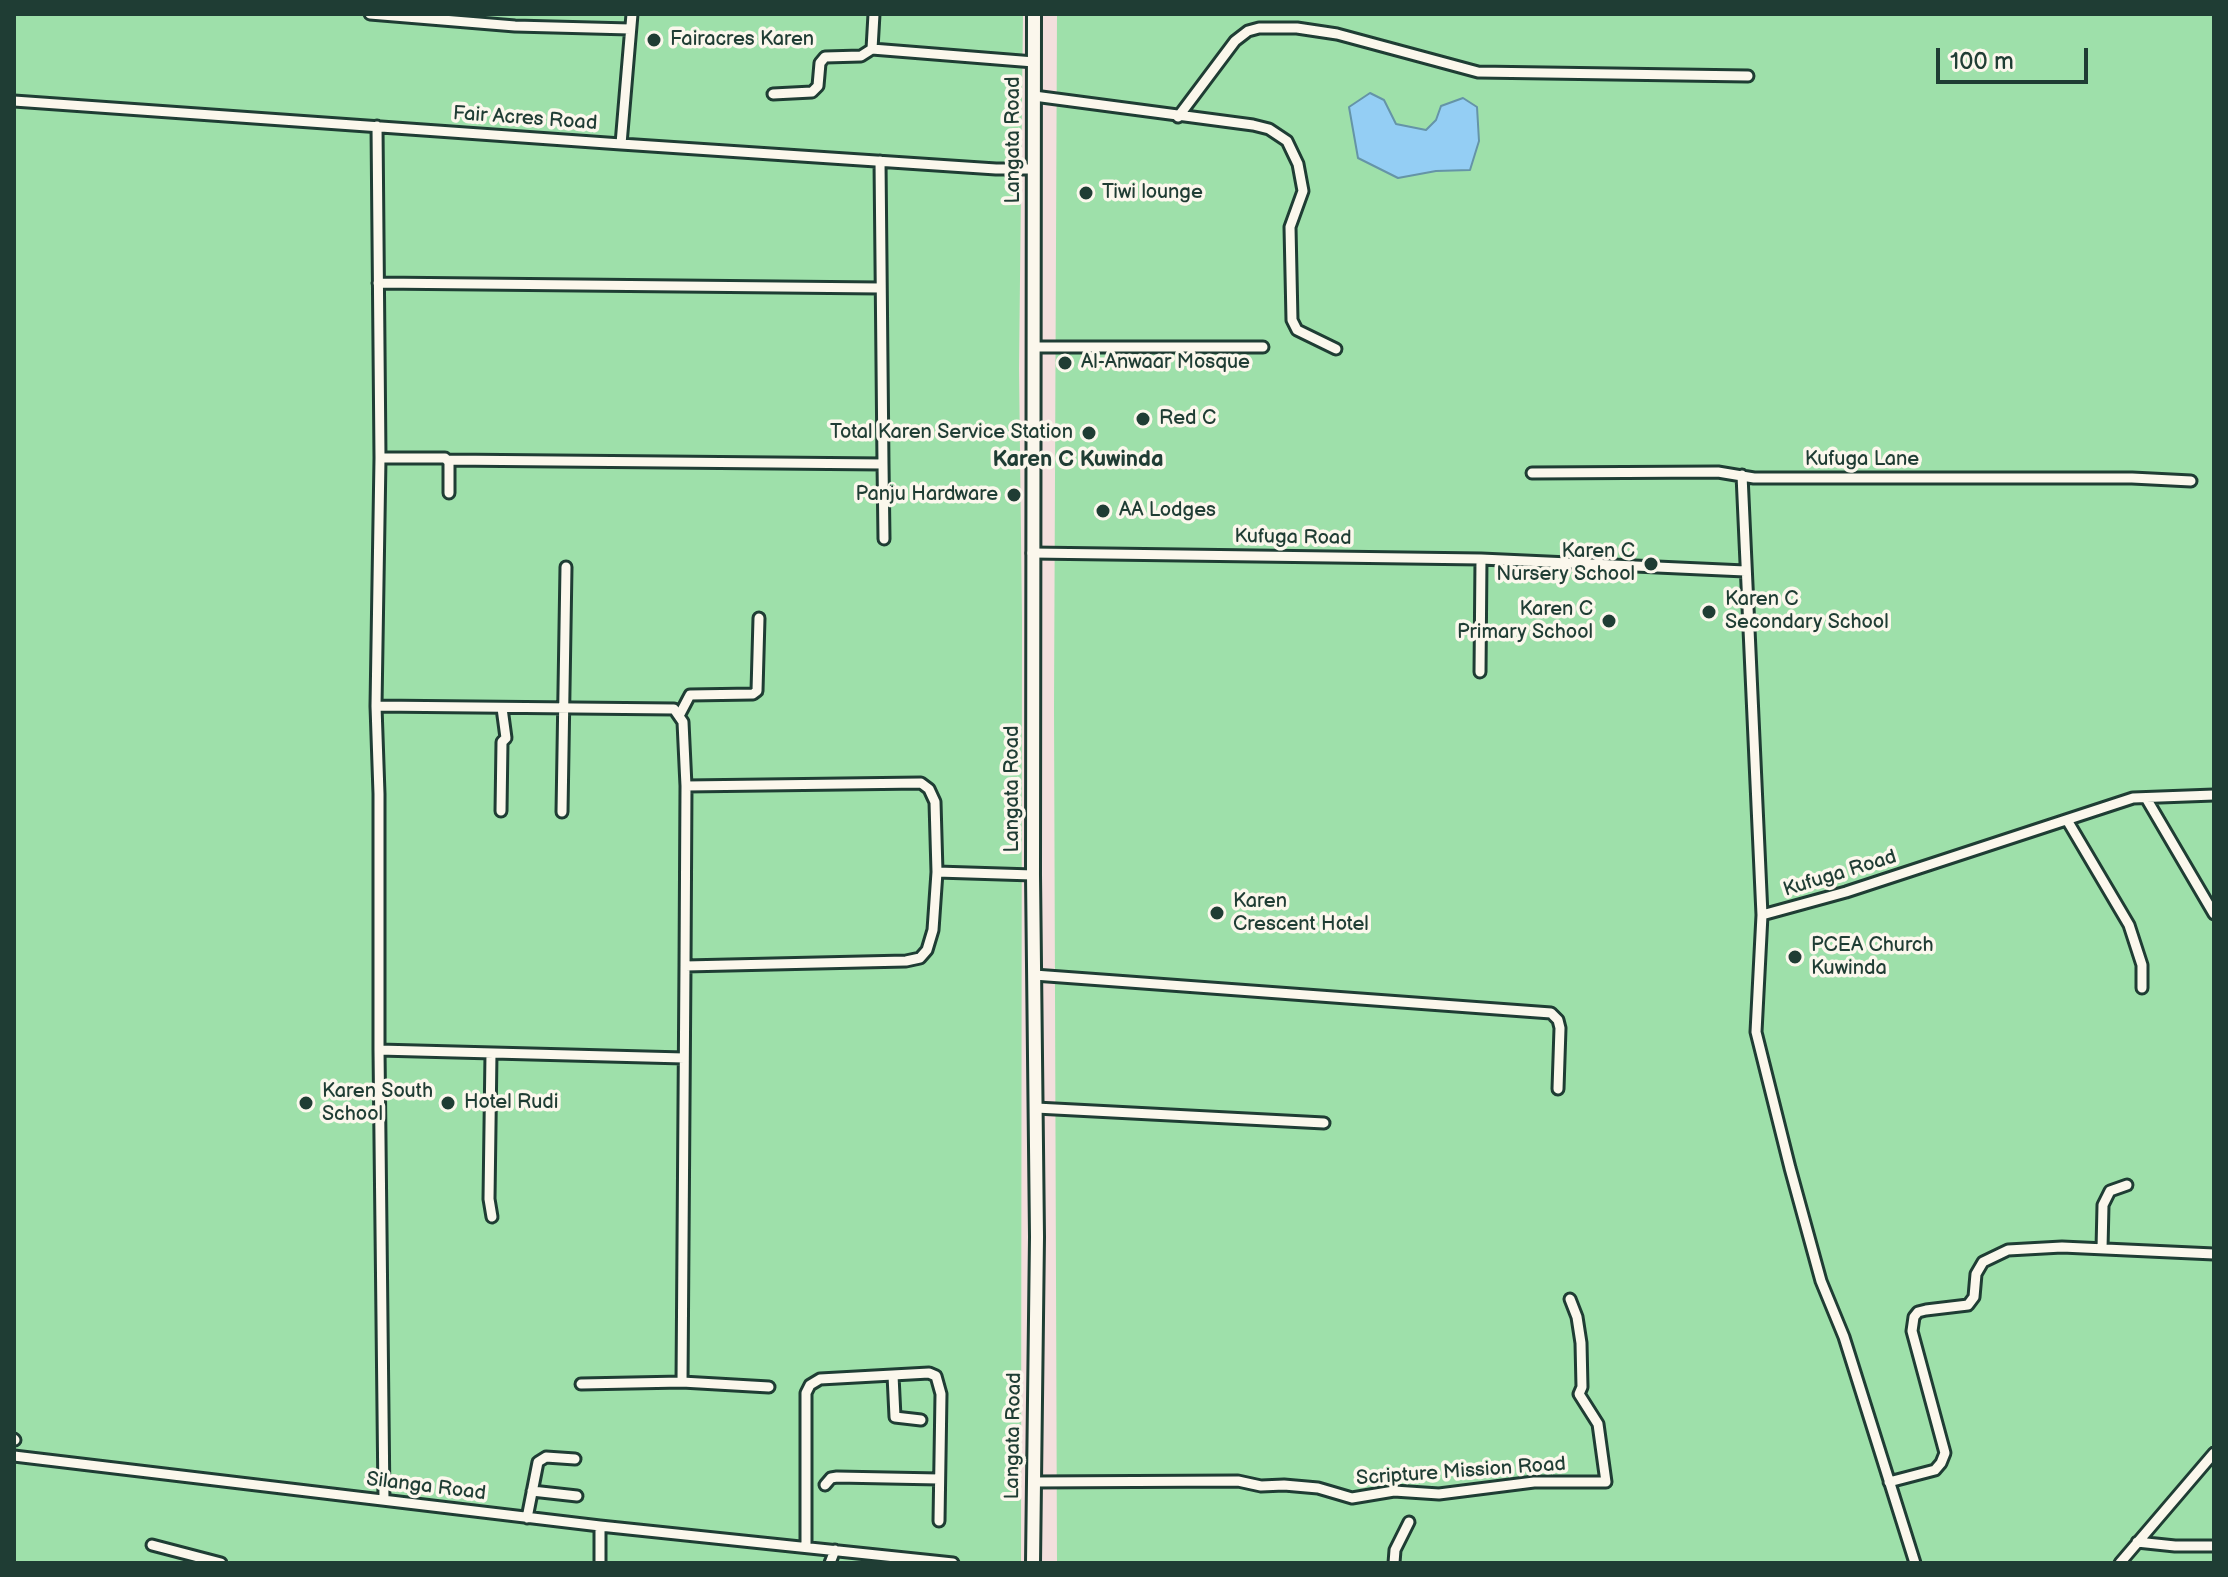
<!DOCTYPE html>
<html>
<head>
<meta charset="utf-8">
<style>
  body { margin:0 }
  #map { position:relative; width:2228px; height:1577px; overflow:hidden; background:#f3dfdd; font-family:"Balsamiq Sans",sans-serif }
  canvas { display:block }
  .frame { position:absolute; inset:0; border:16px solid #1f3d34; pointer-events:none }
  .scale { position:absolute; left:1936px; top:48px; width:152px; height:36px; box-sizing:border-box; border:4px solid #1f3d34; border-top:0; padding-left:10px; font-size:24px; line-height:28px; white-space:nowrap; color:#1f3d34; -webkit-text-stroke:6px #fbf7ec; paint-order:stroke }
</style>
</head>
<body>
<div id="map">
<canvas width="2228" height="1577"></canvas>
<div class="frame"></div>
<div class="scale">100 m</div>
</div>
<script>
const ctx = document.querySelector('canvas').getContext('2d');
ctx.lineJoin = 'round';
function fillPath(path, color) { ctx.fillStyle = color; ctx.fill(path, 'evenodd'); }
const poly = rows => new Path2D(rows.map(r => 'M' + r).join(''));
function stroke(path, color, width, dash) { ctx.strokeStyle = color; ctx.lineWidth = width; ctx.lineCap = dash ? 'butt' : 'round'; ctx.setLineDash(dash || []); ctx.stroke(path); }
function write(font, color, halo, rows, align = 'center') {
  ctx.font = font + ' "Balsamiq Sans",sans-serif'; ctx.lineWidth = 7; ctx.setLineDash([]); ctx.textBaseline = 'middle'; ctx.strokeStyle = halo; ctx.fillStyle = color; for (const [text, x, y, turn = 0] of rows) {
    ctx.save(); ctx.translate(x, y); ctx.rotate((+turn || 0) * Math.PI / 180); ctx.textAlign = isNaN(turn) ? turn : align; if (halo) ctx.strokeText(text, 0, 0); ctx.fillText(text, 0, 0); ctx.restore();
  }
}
const green = poly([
  [14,14,1023,14,1019,368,1022,620,1021,1563,14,1563],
  [1057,14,2214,14,2214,1563,1057,1563,1054,707]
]);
const water = poly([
  [1370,93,1384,100,1396,124,1426,130,1436,120,1441,106,1463,98,1477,107,1479,141,1470,170,1436,171,1398,178,1358,158,1349,107,1370,93]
]);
const minor = poly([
  [370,14,515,26,630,29],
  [874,14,872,49,1034,62],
  [773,94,812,92,818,86,820,63,825,57,861,56,872,49],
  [1034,96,1253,125,1269,129,1287,141,1298,164,1303,191,1290,227,1292,320,1297,330,1336,349],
  [14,101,621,144,996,169,1034,169],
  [1178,117,1235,41,1248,31,1259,28,1297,28,1337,34,1478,72,1748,76],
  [377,126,380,458,376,706,379,794,379,1050,384,1500],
  [621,144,632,14],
  [378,283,880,288],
  [1033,347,1263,347],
  [380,458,445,458,449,462,449,493],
  [448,460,883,464,880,161],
  [883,464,884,539],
  [1532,473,1718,472,1754,478,2132,478,2191,481],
  [1742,475,1762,915,1756,1032,1790,1168,1821,1281,1844,1337,1915,1563],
  [1032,553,1481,559,1745,571],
  [1480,672,1481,559],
  [376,706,674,709,683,722,686,786,921,783,929,789,935,802,937,872,1033,875],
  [680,714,690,695,753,694,757,691,759,618],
  [2146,798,2214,914],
  [501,811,502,742,506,738,502,708],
  [562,812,566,567],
  [2067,820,2129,925,2142,965,2142,988],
  [1762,915,1846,892,2133,798,2214,795],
  [685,966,686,786],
  [1034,975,1551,1013,1558,1020,1560,1028,1558,1089],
  [379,1050,684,1058],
  [491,1053,489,1199,492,1217],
  [1036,1108,1324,1123],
  [2102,1249,2103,1205,2110,1191,2127,1185],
  [893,1375,895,1417,921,1420],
  [682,1382,685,966,906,961,920,958,927,950,933,930,937,872],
  [581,1384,682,1382,769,1387],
  [14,1439,15,1440],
  [14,1456,600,1526,953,1563],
  [1033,1482,1238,1481,1261,1486,1284,1485,1318,1488,1352,1498,1394,1491,1439,1494,1534,1482,1606,1482,1598,1424,1579,1394,1582,1387,1581,1343,1577,1317,1570,1299],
  [1889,1482,1935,1470,1941,1463,1945,1453,1912,1331,1914,1317,1918,1312,1926,1310,1968,1305,1974,1297,1976,1274,1983,1262,2008,1250,2062,1247,2214,1254],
  [825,1485,831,1478,837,1477,939,1479],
  [532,1491,577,1496],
  [527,1518,538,1462,546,1457,575,1459],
  [2137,1542,2175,1546,2214,1546],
  [152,1545,221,1563],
  [806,1547,806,1393,810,1385,820,1379,929,1373,936,1376,941,1394,939,1521],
  [600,1563,600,1526],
  [830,1563,835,1550],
  [1394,1563,1395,1550,1409,1522],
  [2120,1563,2214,1453]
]);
const secondary = poly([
  [1033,1563,1037,1237,1033,875,1034,14]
]);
const markers = [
  [654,40,8,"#1f3d34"],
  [1086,193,8,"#1f3d34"],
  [1065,363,8,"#1f3d34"],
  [1143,419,8,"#1f3d34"],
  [1089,433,8,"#1f3d34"],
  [1014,495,8,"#1f3d34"],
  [1103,511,8,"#1f3d34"],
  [1651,564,8,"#1f3d34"],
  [1709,612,8,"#1f3d34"],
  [1609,621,8,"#1f3d34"],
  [1217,913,8,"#1f3d34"],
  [1795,957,8,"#1f3d34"],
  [306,1103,8,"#1f3d34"],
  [448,1103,8,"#1f3d34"]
];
const poiNames = [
  ["Fairacres Karen",670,40],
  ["Tiwi lounge",1102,193],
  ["Al-Anwaar Mosque",1081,363],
  ["Red C",1159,419],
  ["Total Karen Service Station",1073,433,"right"],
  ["Panju Hardware",998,495,"right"],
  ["AA Lodges",1119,511],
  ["Karen C",1635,552,"right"],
  ["Nursery School",1635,575,"right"],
  ["Karen C",1725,600],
  ["Secondary School",1725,623],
  ["Karen C",1593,610,"right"],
  ["Primary School",1593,633,"right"],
  ["Karen",1233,902],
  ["Crescent Hotel",1233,925],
  ["PCEA Church",1811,946],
  ["Kuwinda",1811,969],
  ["Karen South",322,1092],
  ["School",322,1115],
  ["Hotel Rudi",464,1103]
];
const streetNames = [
  ["Fair Acres Road",525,119,4],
  ["Langata Road",1014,140,-90],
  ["Kufuga Lane",1862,460],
  ["Kufuga Road",1293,538,1],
  ["Langata Road",1013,789,-90],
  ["Kufuga Road",1840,874,-17],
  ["Langata Road",1014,1436,-89],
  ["Scripture Mission Road",1461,1472,-4],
  ["Silanga Road",426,1487,7]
];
const neighbourhoodNames = [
  ["Karen C Kuwinda",1078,460]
];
fillPath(green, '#9ee0aa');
fillPath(water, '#94cef4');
stroke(water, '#6594a7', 2);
stroke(minor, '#1f3d34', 15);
stroke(secondary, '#1f3d34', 18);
stroke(minor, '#fbf7ec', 9);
stroke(secondary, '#fbf7ec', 12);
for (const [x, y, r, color] of markers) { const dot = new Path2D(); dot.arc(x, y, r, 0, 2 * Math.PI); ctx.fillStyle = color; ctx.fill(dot); stroke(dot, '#fbf7ec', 3); }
write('20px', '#1f3d34', '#fbf7ec', poiNames, 'left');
write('20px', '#1f3d34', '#fbf7ec', streetNames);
write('bold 22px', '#1f3d34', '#fbf7ec', neighbourhoodNames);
</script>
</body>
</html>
